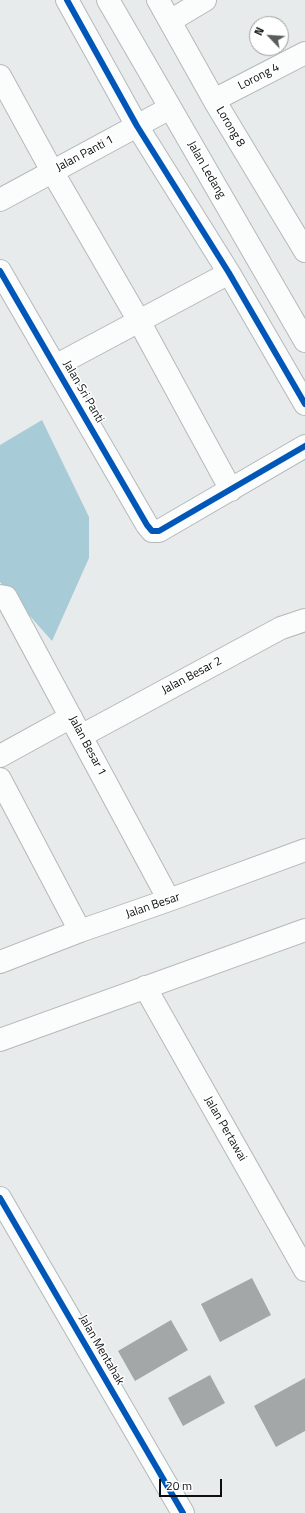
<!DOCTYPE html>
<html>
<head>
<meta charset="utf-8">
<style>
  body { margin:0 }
  #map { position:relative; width:305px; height:1513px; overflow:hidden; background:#e7ebec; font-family:"Titillium Web",sans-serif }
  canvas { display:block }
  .north { position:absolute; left:249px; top:16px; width:40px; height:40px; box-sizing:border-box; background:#fff; border:1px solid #9e9f9f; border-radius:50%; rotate:295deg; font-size:11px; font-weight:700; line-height:16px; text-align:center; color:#0c0e0f }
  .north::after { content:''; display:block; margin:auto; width:14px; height:18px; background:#595b5c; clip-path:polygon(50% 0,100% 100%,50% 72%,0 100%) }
  .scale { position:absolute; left:159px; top:1479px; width:63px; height:18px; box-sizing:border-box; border:2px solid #0c0e0f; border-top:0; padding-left:5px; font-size:12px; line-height:14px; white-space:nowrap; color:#0c0e0f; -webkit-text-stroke:3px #fff; paint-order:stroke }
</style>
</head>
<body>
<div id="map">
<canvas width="305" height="1513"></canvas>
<div class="north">N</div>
<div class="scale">20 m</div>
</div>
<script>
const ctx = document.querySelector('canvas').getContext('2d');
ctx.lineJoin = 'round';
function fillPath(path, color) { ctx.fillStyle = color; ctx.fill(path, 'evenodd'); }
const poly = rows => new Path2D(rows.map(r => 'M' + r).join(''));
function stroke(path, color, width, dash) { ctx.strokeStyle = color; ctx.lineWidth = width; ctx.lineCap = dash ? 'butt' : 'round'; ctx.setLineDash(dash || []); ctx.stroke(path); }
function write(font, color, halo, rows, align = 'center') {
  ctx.font = font + ' "Titillium Web",sans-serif'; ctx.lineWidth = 3; ctx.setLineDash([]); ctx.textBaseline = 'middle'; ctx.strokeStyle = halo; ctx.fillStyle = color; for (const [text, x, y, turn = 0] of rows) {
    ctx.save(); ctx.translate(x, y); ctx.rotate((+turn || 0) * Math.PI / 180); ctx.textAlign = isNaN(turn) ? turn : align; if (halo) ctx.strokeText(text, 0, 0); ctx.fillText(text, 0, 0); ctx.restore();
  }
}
const forest = poly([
  [42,420,89,517,89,558,52,641,0,582,0,445]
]);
const building = poly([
  [252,1278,271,1315,220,1342,201,1304],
  [171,1320,188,1350,135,1381,118,1351],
  [210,1375,225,1403,183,1426,168,1398],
  [305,1378,305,1431,276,1447,254,1406]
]);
const minor = poly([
  [67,0,137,126,229,273,305,404],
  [108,0,305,341],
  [158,0,214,100,305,251],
  [170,21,205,0],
  [0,76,52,171,139,321,231,490],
  [214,100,305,53],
  [0,200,170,108],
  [0,271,147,525,152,531,159,531,305,446],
  [55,366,229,273],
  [0,596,6,597,169,900],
  [81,736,281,628,305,620],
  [0,756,71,717],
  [0,779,80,931],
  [0,962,80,931,169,900,305,850],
  [145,987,305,1270],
  [0,1040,305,930],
  [0,1198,183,1513]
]);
const cycleway = poly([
  [67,0,137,126,229,273,305,404],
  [0,271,147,525,152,531,159,531,305,446],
  [0,1198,183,1513]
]);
const streetNames = [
  ["Lorong 4",259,77,-27],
  ["Lorong 8",230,127,59],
  ["Jalan Panti 1",85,154,-28],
  ["Jalan Ledang",206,170,60],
  ["Jalan Sri Panti",83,392,60],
  ["Jalan Besar 2",192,676,-28],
  ["Jalan Besar 1",87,746,62],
  ["Jalan Besar",153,906,-19],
  ["Jalan Pertawai",225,1129,60],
  ["Jalan Mentahak",101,1350,60]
];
fillPath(forest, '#a7cbd7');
fillPath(building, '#a4a7a8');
stroke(minor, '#b6b8b9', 24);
stroke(minor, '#fbfcfc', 22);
stroke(cycleway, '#0057b8', 6);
write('12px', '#0c0e0f', '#fff', streetNames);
</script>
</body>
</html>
